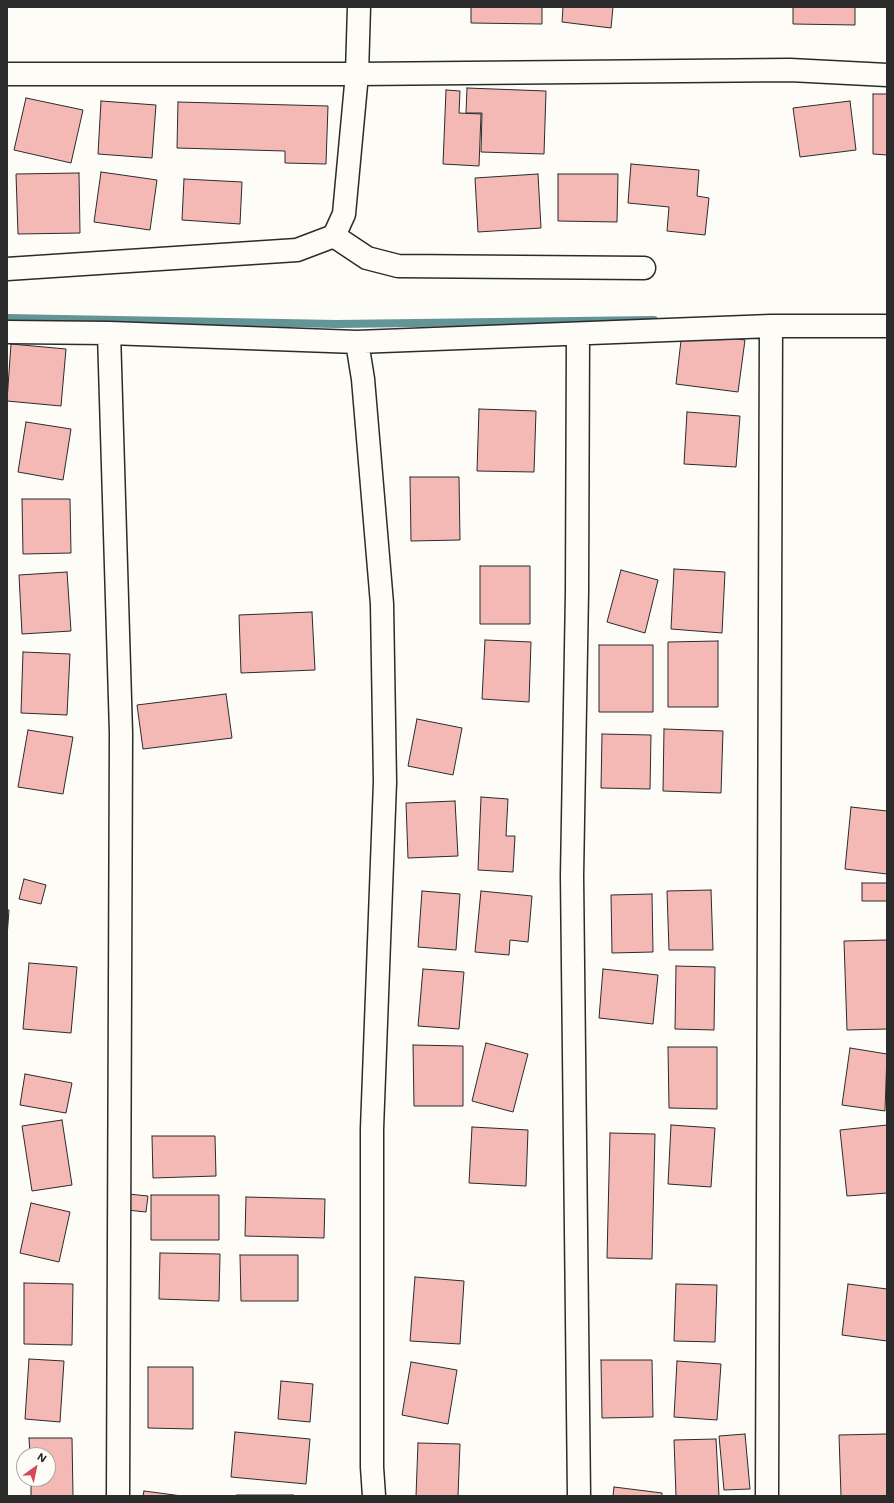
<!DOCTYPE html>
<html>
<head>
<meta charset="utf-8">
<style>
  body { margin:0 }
  #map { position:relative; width:894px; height:1503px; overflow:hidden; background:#fdfcf7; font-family:Mali,sans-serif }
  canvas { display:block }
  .frame { position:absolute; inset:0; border:8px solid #2b2b2b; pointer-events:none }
  .north { position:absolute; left:16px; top:1447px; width:40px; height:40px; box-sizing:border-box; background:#fdfcf7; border:1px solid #a9a8a5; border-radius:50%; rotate:33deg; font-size:11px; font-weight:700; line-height:16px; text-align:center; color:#2b2b2b }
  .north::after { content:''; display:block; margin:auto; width:14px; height:18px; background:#d1495b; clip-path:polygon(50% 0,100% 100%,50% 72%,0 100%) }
</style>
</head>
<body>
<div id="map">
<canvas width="894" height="1503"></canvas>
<div class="frame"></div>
<div class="north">N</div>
</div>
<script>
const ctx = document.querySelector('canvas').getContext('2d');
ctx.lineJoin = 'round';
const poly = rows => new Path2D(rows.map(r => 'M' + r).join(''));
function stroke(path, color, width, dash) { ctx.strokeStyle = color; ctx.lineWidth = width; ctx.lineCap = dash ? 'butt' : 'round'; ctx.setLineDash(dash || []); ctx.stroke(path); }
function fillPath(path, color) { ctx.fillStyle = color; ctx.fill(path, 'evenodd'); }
const stream = poly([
  [7,318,337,324,654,320]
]);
const building = poly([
  [471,7,542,7,542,24,471,23,471,7],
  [563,7,613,7,611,28,562,22,563,7],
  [793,7,855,7,855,25,793,24,793,7],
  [467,88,546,91,544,154,481,152,482,113,466,113,467,88],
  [446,90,460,91,459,113,481,114,479,166,443,164,446,90],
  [873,94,887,94,887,155,873,154,873,94],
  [26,98,83,110,71,163,14,150,26,98],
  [101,101,156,105,152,158,98,154,101,101],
  [850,101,856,150,800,157,793,108,850,101],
  [178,102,328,106,326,164,285,163,285,151,177,148,178,102],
  [631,164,699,170,697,196,709,198,705,235,667,231,669,207,628,203,631,164],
  [101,172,157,180,150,230,94,222,101,172],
  [79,173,80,233,18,234,16,174,79,173],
  [538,174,541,228,478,232,475,178,538,174],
  [558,174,618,174,617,222,558,221,558,174],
  [184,179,242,182,240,224,182,220,184,179],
  [682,332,745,340,738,392,676,384,682,332],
  [11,344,66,349,61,406,7,401,11,344],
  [479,409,536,411,534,472,477,471,479,409],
  [687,412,740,416,736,467,684,464,687,412],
  [26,422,71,429,63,480,18,472,26,422],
  [410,477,459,477,460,540,411,541,410,477],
  [22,499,70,499,71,553,23,554,22,499],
  [480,566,530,566,530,624,480,624,480,566],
  [674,569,725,572,722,633,671,629,674,569],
  [621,570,658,580,645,633,607,622,621,570],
  [67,572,71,631,22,634,19,575,67,572],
  [312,612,315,670,241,673,239,615,312,612],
  [485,640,531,642,529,702,482,699,485,640],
  [718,641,718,707,668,707,668,642,718,641],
  [599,645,653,645,653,712,599,712,599,645],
  [23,652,70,654,67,715,21,713,23,652],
  [226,694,232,738,143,749,137,705,226,694],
  [417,719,462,728,453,775,408,766,417,719],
  [664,729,723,731,721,793,663,791,664,729],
  [28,730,73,737,63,794,18,787,28,730],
  [602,734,651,735,650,789,601,788,602,734],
  [481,797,508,799,506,836,515,836,513,872,478,870,481,797],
  [455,801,458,856,408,858,406,803,455,801],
  [851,807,887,811,887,874,845,869,851,807],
  [24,879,46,885,41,904,19,899,24,879],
  [862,883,887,883,887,901,862,901,862,883],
  [711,890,713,950,669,950,667,891,711,890],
  [422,891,460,894,456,950,418,947,422,891],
  [481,891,532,896,528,942,510,940,509,955,475,952,481,891],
  [652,894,653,952,612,953,611,895,652,894],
  [7,910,9,910,7,937,7,910],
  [887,940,887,1029,847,1030,844,941,887,940],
  [29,963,77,967,71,1033,23,1029,29,963],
  [676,966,715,967,714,1030,675,1029,676,966],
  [423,969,464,972,459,1029,418,1026,423,969],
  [603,969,658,975,653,1024,599,1018,603,969],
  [486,1043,528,1054,513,1112,472,1101,486,1043],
  [413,1045,463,1046,463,1106,414,1106,413,1045],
  [668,1047,717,1047,717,1109,669,1108,668,1047],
  [850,1048,887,1054,885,1111,842,1105,850,1048],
  [25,1074,72,1083,66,1113,20,1105,25,1074],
  [62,1120,72,1185,32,1191,22,1126,62,1120],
  [671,1125,715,1128,711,1187,668,1184,671,1125],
  [887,1125,887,1193,847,1196,840,1130,887,1125],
  [472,1127,528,1130,526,1186,469,1183,472,1127],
  [610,1133,655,1134,652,1259,607,1258,610,1133],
  [152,1136,215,1136,216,1176,153,1178,152,1136],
  [128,1194,148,1196,146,1212,127,1210,128,1194],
  [151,1195,219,1195,219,1240,151,1240,151,1195],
  [246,1197,325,1199,324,1238,245,1236,246,1197],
  [31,1203,70,1212,59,1262,20,1253,31,1203],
  [160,1253,220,1254,219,1301,159,1299,160,1253],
  [240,1255,298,1255,298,1301,241,1301,240,1255],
  [415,1277,464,1281,460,1344,410,1341,415,1277],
  [24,1283,73,1284,72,1345,24,1344,24,1283],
  [676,1284,717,1285,715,1342,674,1341,676,1284],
  [848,1284,887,1289,887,1341,842,1335,848,1284],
  [29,1359,64,1361,60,1422,25,1419,29,1359],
  [601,1360,652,1360,653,1417,602,1418,601,1360],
  [677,1361,721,1364,717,1420,674,1417,677,1361],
  [411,1362,457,1370,448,1424,402,1415,411,1362],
  [148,1367,193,1367,193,1429,148,1428,148,1367],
  [281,1381,313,1384,310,1422,278,1419,281,1381],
  [235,1432,310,1439,306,1484,231,1477,235,1432],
  [745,1434,750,1489,724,1490,719,1436,745,1434],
  [887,1434,887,1496,841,1496,839,1435,887,1434],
  [29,1438,72,1438,73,1496,31,1496,31,1479,48,1479,48,1455,30,1455,29,1438],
  [716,1439,719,1496,676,1496,674,1440,716,1439],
  [418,1443,460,1444,458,1496,416,1496,418,1443],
  [614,1487,662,1493,662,1496,613,1496,614,1487],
  [144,1491,182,1496,143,1496,144,1491],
  [237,1495,294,1495,294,1496,237,1496,237,1495]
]);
const minor = poly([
  [7,74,357,74,790,70,887,75],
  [334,236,367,258,398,266,644,268],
  [7,269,297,250,334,236,344,214,357,74,359,7],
  [7,332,109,333,357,342,771,326,887,326],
  [109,333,121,733,118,1496],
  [578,334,577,592,572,876,579,1496],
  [357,342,363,379,382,604,385,782,372,1129,372,1467,374,1496],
  [767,1496,771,326]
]);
stroke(stream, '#639597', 8);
fillPath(building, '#f5b9b5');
stroke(building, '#2b2b2b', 1);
stroke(minor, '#2b2b2b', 25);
stroke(minor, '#fdfcf7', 22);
</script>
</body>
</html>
